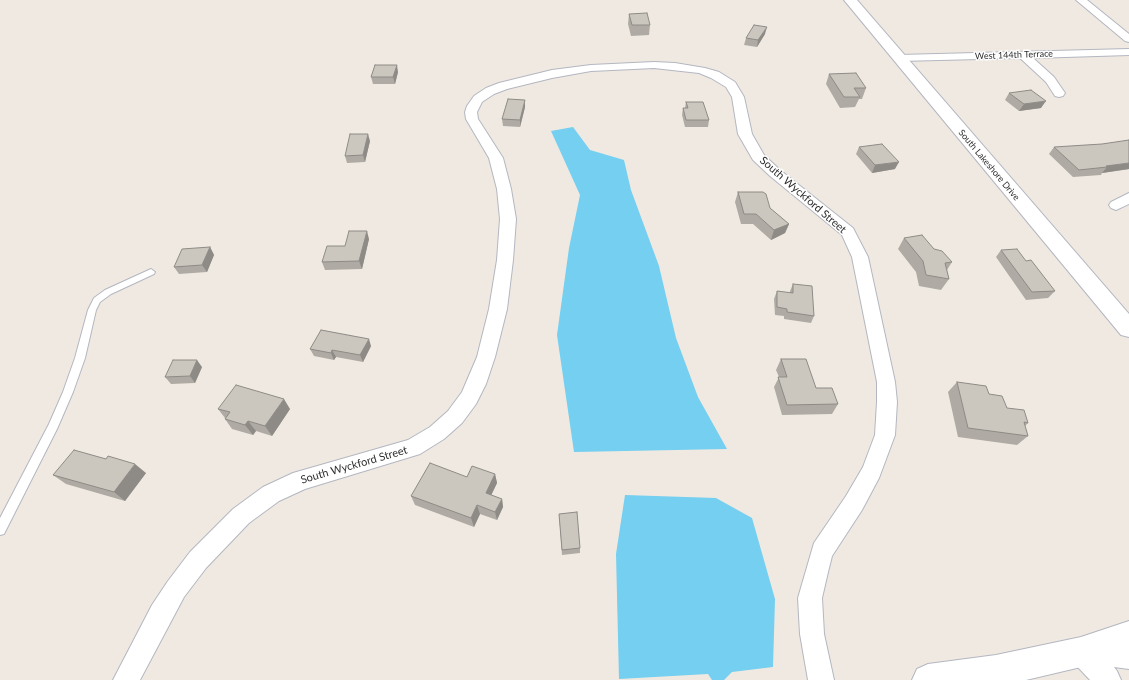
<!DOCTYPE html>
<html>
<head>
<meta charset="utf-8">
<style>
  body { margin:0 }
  canvas { display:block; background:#efe9e1 }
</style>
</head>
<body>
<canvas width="1129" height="680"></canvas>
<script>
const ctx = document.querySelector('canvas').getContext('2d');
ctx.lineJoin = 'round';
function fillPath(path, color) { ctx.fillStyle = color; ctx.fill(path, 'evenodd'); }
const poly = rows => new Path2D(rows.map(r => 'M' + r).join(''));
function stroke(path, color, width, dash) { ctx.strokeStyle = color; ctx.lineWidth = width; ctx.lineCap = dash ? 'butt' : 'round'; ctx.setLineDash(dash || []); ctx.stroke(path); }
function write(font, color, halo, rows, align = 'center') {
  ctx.font = font + ' Lato,sans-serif'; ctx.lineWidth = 3; ctx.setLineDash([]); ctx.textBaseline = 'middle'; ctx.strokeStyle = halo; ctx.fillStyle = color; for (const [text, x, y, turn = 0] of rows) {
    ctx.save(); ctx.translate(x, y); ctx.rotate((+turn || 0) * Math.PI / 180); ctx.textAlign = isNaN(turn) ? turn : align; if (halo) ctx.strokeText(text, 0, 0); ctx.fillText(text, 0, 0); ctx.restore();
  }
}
const water = poly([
  [573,127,590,150,624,160,631,190,659,266,676,338,698,397,727,449,574,452,557,335,569,248,580,195,551,131],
  [625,495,716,498,752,518,775,599,773,667,732,672,724,680,712,680,708,674,619,679,616,554]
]);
const lane = poly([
  [151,269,155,272,154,274,111,294,100,302,96,310,85,358,73,392,57,429,4,534,0,535,0,518,49,424,63,392,75,358,88,310,94,298,105,290,151,269]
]);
const street = poly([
  [1076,0,1087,0,1129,34,1129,42,1125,41,1076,0],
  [1129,49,1129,55,1033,58,1054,77,1065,93,1063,96,1059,97,1055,96,1046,82,1020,58,899,61,895,60,893,58,895,56,899,55,1129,49],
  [654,62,675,63,705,68,719,72,735,82,744,97,752,134,764,155,780,170,853,228,868,257,895,382,897,402,895,435,879,478,862,510,832,556,828,572,822,598,824,634,834,680,808,680,800,634,798,598,814,543,846,496,863,467,875,435,877,402,877,382,852,257,842,235,770,176,753,160,738,134,732,97,726,87,711,78,699,73,654,68,591,71,552,78,507,89,494,94,482,102,477,112,478,119,503,158,511,189,516,219,513,260,507,309,495,357,486,384,476,404,462,423,444,439,420,454,305,489,279,501,249,523,206,568,184,597,140,680,113,680,152,605,168,581,190,552,233,509,263,487,293,473,408,440,430,427,448,411,462,392,477,357,489,309,497,260,500,219,497,189,489,158,466,119,465,112,467,106,474,96,486,88,499,83,552,70,591,65,654,62],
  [1129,193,1129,204,1116,210,1111,208,1109,205,1111,202,1129,193],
  [1081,639,1088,642,1092,640,1129,643,1129,669,1114,667,1117,671,1121,680,1090,680,1072,661,1068,652,1072,643,1081,639]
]);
const secondary = poly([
  [844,0,857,0,1129,314,1129,337,1121,335,844,0],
  [1129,621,1129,651,1081,667,1026,680,912,680,917,669,928,664,996,655,1081,637,1129,621]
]);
const wall = poly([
  [629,14,650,25,649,35,631,36,628,24],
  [765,34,757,47,744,45,746,38],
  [398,72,395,84,373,84,371,77],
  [829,74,866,88,862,99,859,99,855,107,840,108,826,84],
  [1009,93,1041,108,1019,111,1005,100],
  [686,102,709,120,708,127,685,127,682,115,683,108,685,108],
  [525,107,520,127,503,126,502,119],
  [370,141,365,162,347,163,345,156],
  [859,147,895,169,872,173,856,154],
  [1054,147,1129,169,1102,173,1101,175,1073,177,1049,154],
  [738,192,770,208,789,224,785,233,771,240,753,224,741,224,735,202],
  [904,238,952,262,947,270,949,279,941,290,919,286,916,272,898,249],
  [369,239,362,269,325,270,322,262,345,246],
  [210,247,214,255,207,272,179,274,174,267],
  [1001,250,1026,261,1055,291,1048,298,1026,300,996,257],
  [793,284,814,316,811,323,784,319,784,316,775,315,774,299,777,291,790,293,790,291],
  [371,346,363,362,336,357,334,360,314,356,310,349],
  [781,359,816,388,838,404,832,414,782,415,774,387,779,377,776,370],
  [202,367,195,383,171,384,165,377],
  [957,382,989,394,1007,408,1028,423,1025,426,1028,436,1017,445,958,437,948,392],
  [218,409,290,409,272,436,256,431,253,435,232,429,225,419,225,418],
  [146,473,125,501,66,484,53,475],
  [495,474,497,483,491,495,502,499,503,507,497,520,480,514,474,527,415,505,411,496,467,477],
  [559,514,580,548,580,553,562,555]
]);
const shadedWall = poly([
  [767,27,765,34,757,47,758,40],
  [397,65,398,72,395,84,393,77],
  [525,100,525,107,520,127,520,120],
  [1046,101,1041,108,1019,111,1024,104],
  [368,134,370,141,365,162,363,155],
  [899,162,895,169,872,173,875,165],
  [1129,163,1129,169,1102,173,1107,167,1106,166],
  [789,224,785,233,771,240,774,230],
  [367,231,369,239,362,269,359,261],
  [210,247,214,255,207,272,202,265],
  [369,339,371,346,363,362,360,355],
  [332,350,336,357,334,360,331,353],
  [197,360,202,367,195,383,190,376],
  [284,399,290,409,272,436,265,426],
  [248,421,256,431,253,435,245,425],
  [135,464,146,473,125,501,114,492],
  [495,474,497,483,488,502,486,493],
  [502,499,503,507,497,520,495,512],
  [477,505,480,514,474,527,471,518]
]);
const building = poly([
  [647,13,650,25,632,25,629,14,647,13],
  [754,25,767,27,758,40,746,38,754,25],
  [375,65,397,65,393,77,371,77,375,65],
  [856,73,866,88,854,88,860,97,844,97,829,74,856,73],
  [1031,90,1046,101,1024,104,1009,93,1031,90],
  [508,99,525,100,520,120,502,119,508,99],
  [686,102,703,102,709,120,686,120,683,108,688,108,686,102],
  [350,134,368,134,363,155,345,156,350,134],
  [1129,140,1129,163,1106,166,1107,167,1079,170,1054,147,1102,144,1129,140],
  [882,144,899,162,875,165,859,147,882,144],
  [738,192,763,192,766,194,770,208,789,224,774,230,756,214,744,214,738,192],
  [349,231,367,231,359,261,322,262,327,246,345,246,349,231],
  [922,235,934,249,942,251,952,262,945,263,949,279,926,275,923,261,904,238,922,235],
  [210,247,202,265,174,267,182,249,210,247],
  [1017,249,1026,261,1031,260,1055,291,1032,292,1001,250,1017,249],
  [793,284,812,286,814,316,787,312,787,309,777,307,777,291,793,293,793,284],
  [321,330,369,339,360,355,332,350,331,353,310,349,321,330],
  [781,359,806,359,816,388,832,388,838,404,787,405,778,377,787,377,781,359],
  [173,360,197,360,190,376,165,377,173,360],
  [957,382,986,386,989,394,1002,396,1007,408,1024,410,1028,423,1024,422,1028,436,968,428,957,382],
  [236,385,284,399,265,426,248,421,245,425,225,419,230,412,218,409,236,385],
  [74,450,106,459,108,456,135,464,114,492,53,475,74,450],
  [430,463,467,477,472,466,495,474,486,493,502,499,495,512,477,505,471,518,411,496,430,463],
  [577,512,580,548,562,550,559,514,577,512]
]);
const farStreetnames = [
  ["West 144th Terrace",1014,55,-2],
  ["South Lakeshore Drive",989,165,50]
];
const streetNames = [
  ["South Wyckford Street",803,195,41],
  ["South Wyckford Street",354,465,-16]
];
fillPath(water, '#75cff0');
stroke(lane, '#b4b7c1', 2);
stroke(street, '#b4b7c1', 2);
stroke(secondary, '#b4b7c1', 2);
fillPath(lane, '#fff');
fillPath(street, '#fff');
fillPath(secondary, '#fff');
fillPath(wall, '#afaba4');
fillPath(shadedWall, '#8e8b86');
fillPath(building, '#cbc7bf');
stroke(building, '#8e8b86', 1);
write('9px', '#2e2e2e', '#fff', farStreetnames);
write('11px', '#2e2e2e', '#fff', streetNames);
</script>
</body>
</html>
